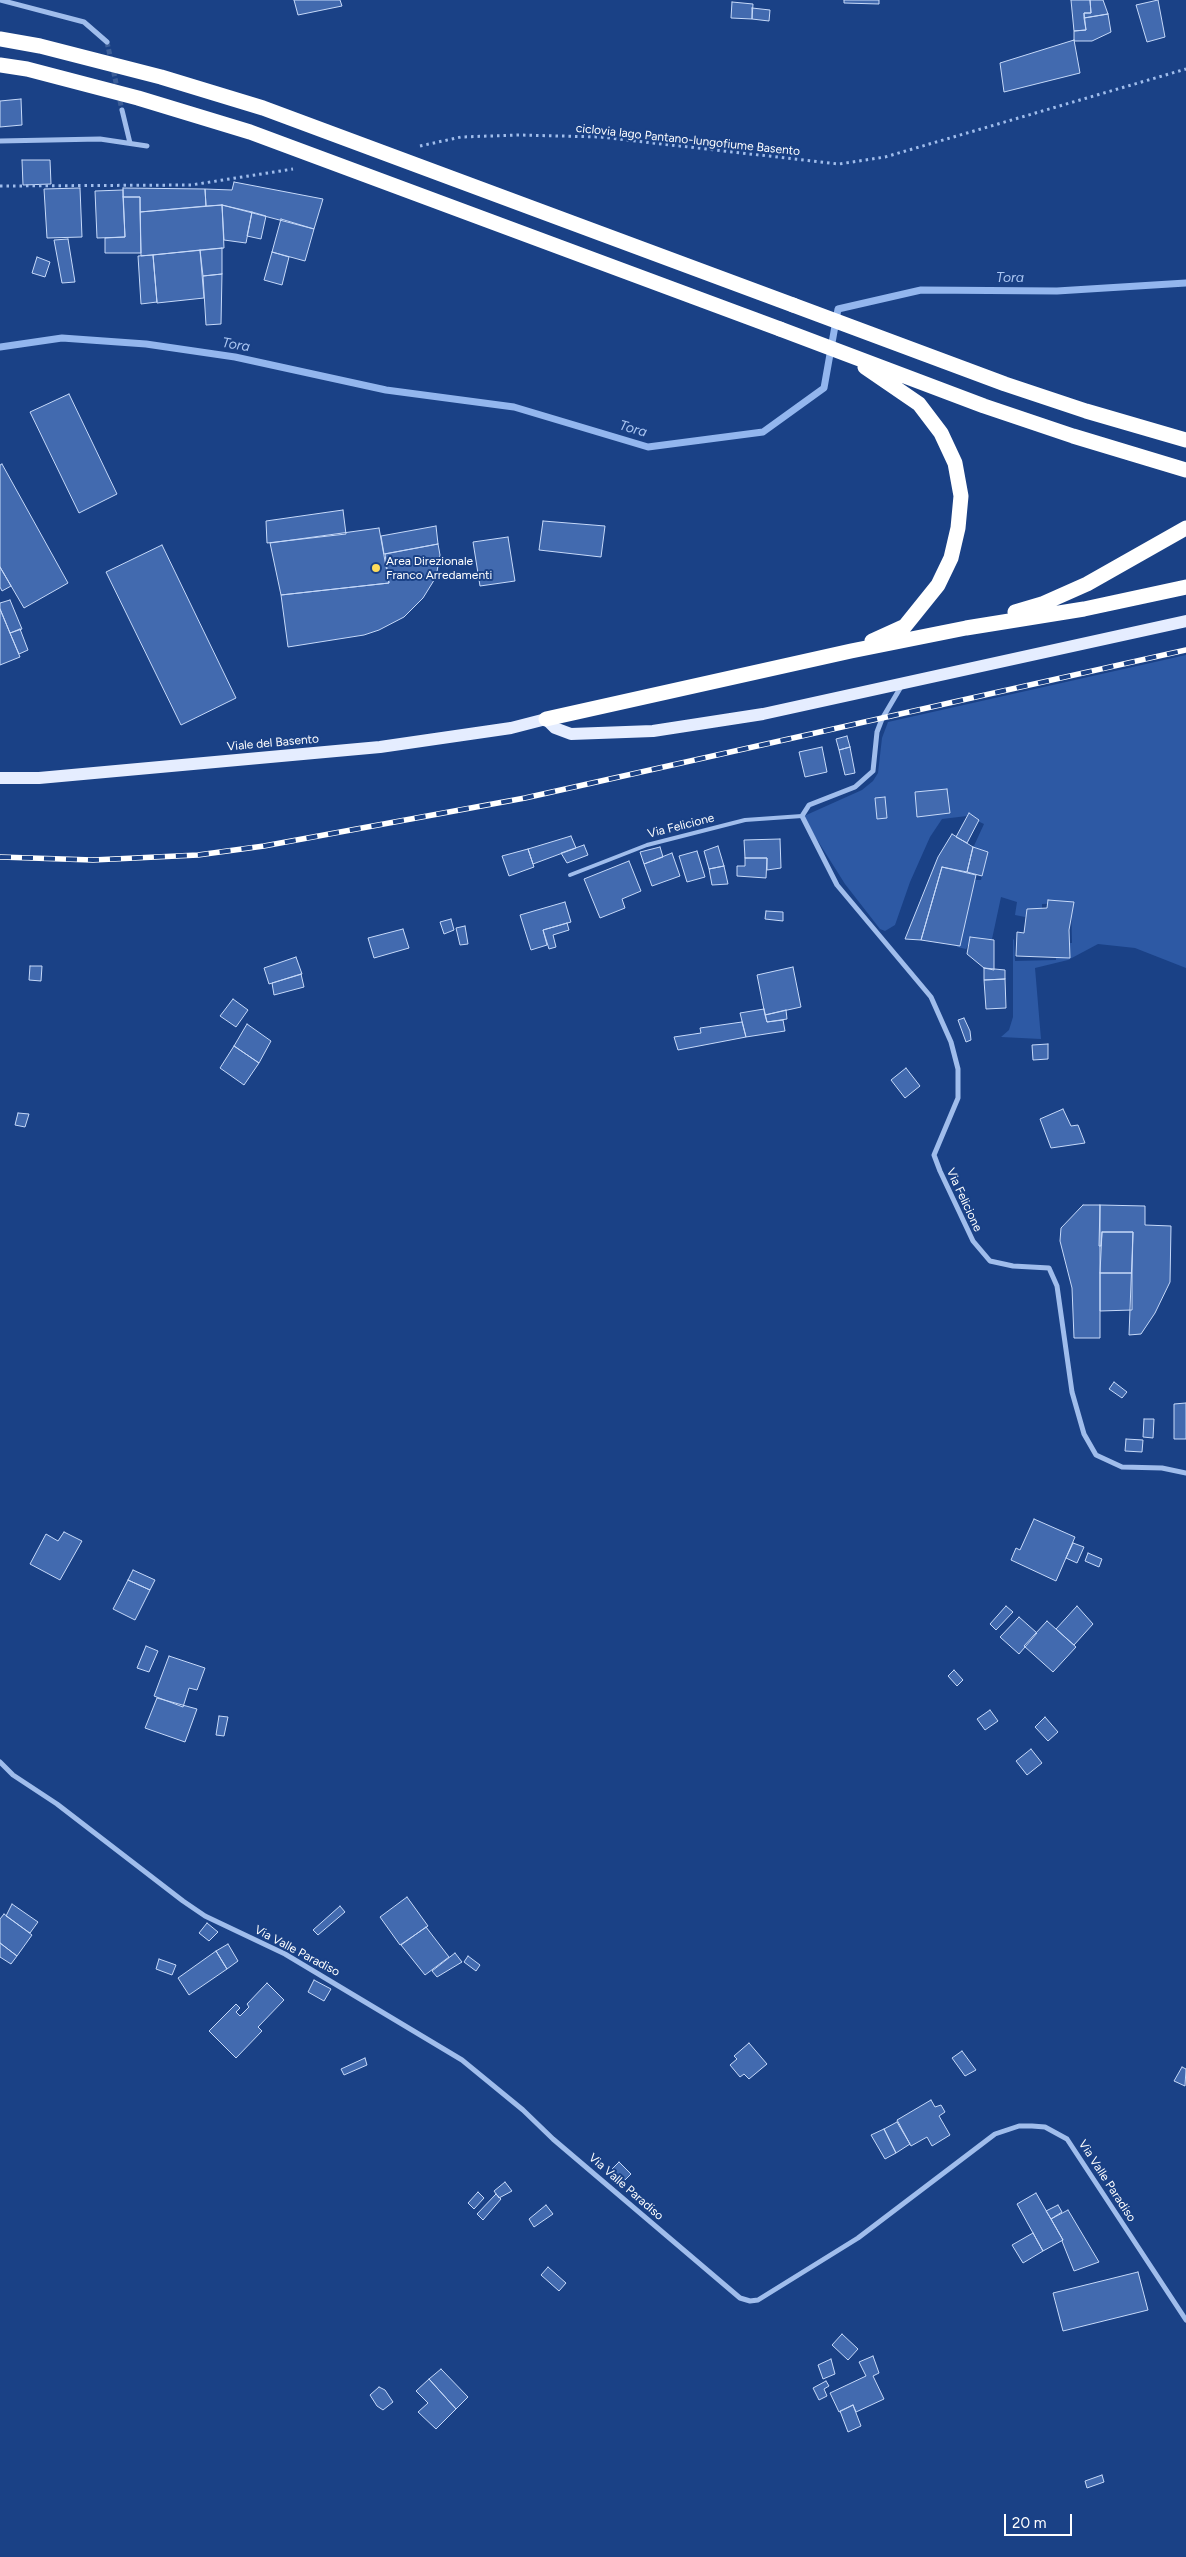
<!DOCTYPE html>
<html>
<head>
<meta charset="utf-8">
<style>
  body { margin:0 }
  #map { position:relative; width:1186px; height:2557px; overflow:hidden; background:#1a4186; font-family:Figtree,sans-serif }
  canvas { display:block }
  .scale { position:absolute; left:1004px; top:2514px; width:68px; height:22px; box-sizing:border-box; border:2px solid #fff; border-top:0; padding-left:6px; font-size:15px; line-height:18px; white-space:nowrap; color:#fff; -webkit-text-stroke:4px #1a4186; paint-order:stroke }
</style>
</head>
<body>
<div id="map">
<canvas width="1186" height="2557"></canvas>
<div class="scale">20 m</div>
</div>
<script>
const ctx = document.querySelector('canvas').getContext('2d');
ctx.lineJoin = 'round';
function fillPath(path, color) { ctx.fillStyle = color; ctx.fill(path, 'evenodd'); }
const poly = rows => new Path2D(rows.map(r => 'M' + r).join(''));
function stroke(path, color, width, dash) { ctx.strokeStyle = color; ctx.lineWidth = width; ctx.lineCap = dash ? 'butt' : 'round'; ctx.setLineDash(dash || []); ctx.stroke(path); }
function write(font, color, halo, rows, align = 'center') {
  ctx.font = font + ' Figtree,sans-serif'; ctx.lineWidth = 4; ctx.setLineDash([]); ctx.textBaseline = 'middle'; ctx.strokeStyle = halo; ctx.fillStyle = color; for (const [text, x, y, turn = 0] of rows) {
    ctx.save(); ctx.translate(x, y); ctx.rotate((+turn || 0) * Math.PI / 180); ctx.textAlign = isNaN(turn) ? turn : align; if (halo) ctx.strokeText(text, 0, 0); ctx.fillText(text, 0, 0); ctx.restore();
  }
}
const green = poly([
  [1186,655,1186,968,1135,948,1098,944,1068,960,1035,968,1041,1039,1001,1037,1009,1030,1013,1017,1013,940,1014,939,1015,961,1056,960,1055,943,1072,943,1071,903,1042,904,1042,909,1025,917,1015,915,1017,902,1001,897,992,939,971,939,966,949,957,947,975,880,981,880,988,852,973,848,984,824,967,816,942,819,930,837,910,882,895,925,885,931,880,929,845,884,804,819,804,816,862,790,873,781,878,773,882,738,888,722]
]);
const stream = poly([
  [0,347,62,338,146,344,235,357,386,390,514,407,648,447,763,432,824,388,838,309,921,290,1057,291,1186,283]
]);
const building = poly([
  [294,0,340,0,342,6,298,15,294,0],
  [844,0,879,0,879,4,844,3,844,0],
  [1071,0,1090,0,1091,13,1084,13,1086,30,1074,31,1071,0],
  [1090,0,1103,0,1108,14,1084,18,1084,13,1091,13,1090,0],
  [1158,0,1165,37,1147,42,1136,5,1158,0],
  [732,2,753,4,752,19,731,18,732,2],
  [752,8,770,10,769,21,752,19,752,8],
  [1108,14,1111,32,1092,41,1074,41,1074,31,1086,30,1084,18,1108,14],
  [1074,40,1080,73,1004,92,1000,63,1074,40],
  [21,99,22,125,0,127,0,101,21,99],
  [22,160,50,160,51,184,23,185,22,160],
  [234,182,323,199,314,229,222,205,206,206,205,189,232,190,234,182],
  [80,188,82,237,47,238,44,189,80,188],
  [123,188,205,189,206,206,140,212,140,197,123,197,123,188],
  [123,190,125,237,97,238,95,191,123,190],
  [123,197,140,197,141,253,105,253,105,238,125,237,123,197],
  [222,205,224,248,141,256,140,212,222,205],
  [222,205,252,212,246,243,224,240,222,205],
  [252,212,266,216,261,239,247,236,252,212],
  [281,219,314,229,305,261,272,252,281,219],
  [68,239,75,282,62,283,54,240,68,239],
  [222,248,222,274,203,276,200,250,222,248],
  [200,250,204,298,157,303,153,255,200,250],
  [272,252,289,257,282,285,264,280,272,252],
  [153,255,157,302,141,304,138,256,153,255],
  [37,257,50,262,45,277,32,273,37,257],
  [222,274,221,324,206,325,203,276,222,274],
  [69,394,117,494,79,513,30,412,69,394],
  [2,464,68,583,24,608,0,567,0,465,2,464],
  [343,510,346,534,267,543,266,521,343,510],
  [543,521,605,526,601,557,539,550,543,521],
  [436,526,438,544,384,554,381,536,436,526],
  [379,528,389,583,281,595,270,543,379,528],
  [508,537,515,581,480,586,473,542,508,537],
  [438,544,440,555,436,577,423,598,404,617,379,630,364,635,288,647,281,595,389,583,385,554,438,544],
  [162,545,236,698,181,725,106,572,162,545],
  [0,567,11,586,2,591,0,587,0,567],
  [10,600,22,629,10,633,0,609,0,603,10,600],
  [0,609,20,657,0,665,0,609],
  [20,629,28,650,19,654,10,633,20,629],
  [847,736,850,747,839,750,836,739,847,736],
  [822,747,827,772,805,777,799,752,822,747],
  [850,747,855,773,845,775,839,750,850,747],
  [947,789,950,813,917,817,915,792,947,789],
  [885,797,887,818,877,819,875,798,885,797],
  [969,813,979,820,967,843,956,837,969,813],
  [952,834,973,847,967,872,942,867,921,940,905,939,938,857,952,834],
  [571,836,576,848,533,864,528,849,571,836],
  [780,839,781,868,767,870,767,858,745,858,744,840,780,839],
  [584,845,588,855,567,863,561,853,584,845],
  [718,846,724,866,709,869,704,851,718,846],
  [660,847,663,857,644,864,640,852,660,847],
  [973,847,988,852,982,876,967,872,973,847],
  [528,849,534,867,509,876,502,856,528,849],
  [697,851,705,877,687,882,679,856,697,851],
  [672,853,680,876,652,886,644,864,672,853],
  [745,858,767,858,766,878,737,876,737,866,745,866,745,858],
  [629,861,641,891,622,899,625,908,600,918,584,879,629,861],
  [724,866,728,884,712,885,709,869,724,866],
  [942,867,976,875,960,946,921,940,942,867],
  [1048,900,1074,902,1069,930,1070,958,1016,956,1017,932,1024,933,1027,909,1047,908,1048,900],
  [565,902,571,922,543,930,547,945,531,950,520,915,565,902],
  [766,911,783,912,783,921,765,919,766,911],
  [451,919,454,930,444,934,440,922,451,919],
  [567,923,569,930,553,935,556,947,549,949,543,930,567,923],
  [465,926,468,944,460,945,456,928,465,926],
  [403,929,409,948,374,958,368,938,403,929],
  [970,937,994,940,994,970,984,968,967,954,970,937],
  [296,957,302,974,269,984,264,968,296,957],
  [30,966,42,966,41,981,29,980,30,966],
  [793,967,801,1007,765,1015,757,975,793,967],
  [984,968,1005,970,1005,979,984,980,984,968],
  [301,974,304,987,274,995,272,983,301,974],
  [1005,979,1006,1008,986,1009,984,980,1005,979],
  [233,999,248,1010,236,1027,220,1016,233,999],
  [764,1009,767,1022,783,1020,785,1031,746,1037,740,1013,764,1009],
  [786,1010,787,1019,767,1022,765,1015,786,1010],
  [964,1018,970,1031,971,1040,966,1042,958,1020,964,1018],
  [742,1022,746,1037,678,1050,674,1037,701,1033,700,1028,742,1022],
  [247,1024,271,1041,259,1063,234,1046,247,1024],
  [1048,1044,1048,1059,1033,1060,1032,1045,1048,1044],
  [234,1046,259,1063,244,1085,220,1068,234,1046],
  [906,1068,920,1086,905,1098,891,1080,906,1068],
  [1063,1109,1071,1126,1078,1125,1085,1143,1051,1148,1040,1119,1063,1109],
  [18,1113,29,1114,25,1127,15,1125,18,1113],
  [1083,1205,1100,1205,1100,1338,1074,1338,1072,1288,1060,1241,1061,1228,1083,1205],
  [1100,1205,1145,1206,1145,1225,1171,1226,1170,1282,1155,1313,1141,1334,1129,1335,1133,1232,1102,1232,1101,1246,1099,1246,1100,1205],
  [1102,1232,1133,1232,1132,1273,1100,1273,1102,1232],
  [1100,1273,1132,1273,1132,1310,1100,1311,1100,1273],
  [1114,1382,1127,1392,1122,1398,1109,1389,1114,1382],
  [1186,1403,1186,1439,1174,1439,1174,1404,1186,1403],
  [1144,1419,1154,1419,1153,1438,1143,1437,1144,1419],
  [1126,1439,1143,1440,1142,1452,1125,1451,1126,1439],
  [1034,1519,1075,1537,1056,1581,1011,1560,1016,1548,1020,1550,1034,1519],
  [64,1532,82,1541,60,1580,30,1564,46,1534,58,1541,64,1532],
  [1073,1543,1084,1547,1077,1563,1066,1558,1073,1543],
  [1088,1553,1102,1559,1099,1567,1085,1561,1088,1553],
  [133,1570,155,1580,150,1590,128,1580,133,1570],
  [128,1580,150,1590,135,1620,113,1609,128,1580],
  [1006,1606,1013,1612,996,1630,990,1624,1006,1606],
  [1077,1606,1093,1624,1074,1645,1056,1629,1077,1606],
  [1019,1617,1037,1633,1019,1654,1000,1637,1019,1617],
  [1047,1621,1076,1647,1053,1672,1024,1646,1047,1621],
  [146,1646,158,1651,149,1672,137,1668,146,1646],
  [169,1656,205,1668,197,1690,189,1688,183,1707,154,1696,169,1656],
  [954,1670,963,1680,957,1686,948,1676,954,1670],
  [157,1698,197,1709,185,1742,145,1728,157,1698],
  [990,1710,998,1721,985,1730,977,1719,990,1710],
  [219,1716,228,1717,224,1736,216,1735,219,1716],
  [1045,1717,1058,1732,1048,1741,1035,1727,1045,1717],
  [1031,1749,1042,1763,1027,1775,1016,1761,1031,1749],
  [407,1897,428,1926,400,1945,380,1917,407,1897],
  [12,1904,38,1922,30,1933,6,1916,12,1904],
  [340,1906,345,1912,318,1935,313,1930,340,1906],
  [4,1914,32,1935,17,1956,0,1943,0,1919,4,1914],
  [207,1923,218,1932,209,1941,199,1933,207,1923],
  [426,1927,449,1957,425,1975,401,1945,426,1927],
  [0,1943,17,1956,11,1964,0,1957,0,1943],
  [228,1944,238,1961,227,1969,216,1951,228,1944],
  [216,1951,227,1969,189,1995,178,1978,216,1951],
  [455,1953,462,1962,437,1977,432,1971,455,1953],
  [468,1956,480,1965,476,1971,464,1962,468,1956],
  [159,1959,176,1965,172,1975,156,1969,159,1959],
  [314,1980,331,1989,324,2001,308,1992,314,1980],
  [267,1983,284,2000,258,2027,262,2031,236,2058,209,2031,236,2004,240,2008,236,2012,240,2016,249,2007,247,2004,267,1983],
  [749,2043,767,2064,749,2079,744,2074,740,2077,730,2065,737,2059,734,2056,749,2043],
  [962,2051,976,2070,965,2076,952,2058,962,2051],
  [365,2058,367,2065,344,2075,341,2069,365,2058],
  [1182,2067,1186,2069,1185,2086,1174,2081,1182,2067],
  [931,2100,935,2107,941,2105,945,2112,939,2116,950,2135,932,2146,927,2137,911,2146,897,2120,931,2100],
  [897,2122,910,2144,896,2153,884,2129,897,2122],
  [884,2129,896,2153,885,2159,871,2135,884,2129],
  [619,2162,631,2174,624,2181,612,2169,619,2162],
  [505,2182,512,2191,499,2198,494,2191,505,2182],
  [478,2192,484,2198,474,2209,468,2203,478,2192],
  [1036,2193,1063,2240,1043,2251,1017,2204,1036,2193],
  [496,2194,501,2199,483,2220,477,2214,496,2194],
  [546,2205,553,2214,534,2227,529,2219,546,2205],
  [1058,2205,1062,2212,1051,2219,1046,2211,1058,2205],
  [1068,2210,1099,2262,1074,2271,1062,2241,1063,2240,1051,2219,1068,2210],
  [1033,2233,1043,2251,1023,2263,1012,2245,1033,2233],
  [548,2267,566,2283,559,2291,541,2275,548,2267],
  [1138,2272,1148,2310,1063,2331,1053,2293,1138,2272],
  [842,2334,858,2349,848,2360,832,2345,842,2334],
  [873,2356,879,2373,873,2376,884,2399,856,2412,853,2405,839,2412,830,2393,866,2376,859,2362,873,2356],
  [831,2359,835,2374,823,2379,818,2365,831,2359],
  [441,2369,468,2397,456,2409,429,2379,441,2369],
  [429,2379,456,2409,436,2429,418,2412,428,2403,416,2391,429,2379],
  [826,2381,829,2386,824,2389,827,2396,819,2400,813,2388,826,2381],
  [379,2387,385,2390,393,2402,383,2410,377,2406,370,2395,379,2387],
  [853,2405,861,2426,848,2432,840,2411,853,2405],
  [1102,2475,1104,2482,1087,2488,1085,2481,1102,2475]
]);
const minorTunnel = poly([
  [107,42,122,110]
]);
const path = poly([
  [420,146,461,137,519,135,600,137,839,164,885,157,1186,69],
  [0,186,191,185,293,169]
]);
const service = poly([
  [570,875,647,845,745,820,802,816]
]);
const minor = poly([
  [0,0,84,22,107,42],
  [122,110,130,143],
  [0,141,100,139,147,146],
  [902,685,882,719,877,732,873,771,855,787,809,805,802,816,837,885,931,997,951,1042,958,1069,958,1098,934,1155,940,1171,973,1241,990,1261,1013,1266,1049,1268,1057,1286,1072,1392,1084,1434,1096,1455,1122,1467,1162,1468,1186,1473],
  [0,1762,13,1775,57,1804,183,1901,205,1916,285,1954,462,2060,523,2110,553,2139,740,2298,750,2301,758,2300,858,2238,995,2134,1019,2126,1032,2126,1045,2127,1067,2139,1186,2320]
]);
const primary = poly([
  [0,778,39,778,380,747,511,728,546,719,555,728,571,734,653,731,763,714,1186,621]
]);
const motorway = poly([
  [793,305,1005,384,1086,411,1186,440],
  [780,329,984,406,1073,436,1186,470],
  [865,367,919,404,941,433,955,463,961,496,958,528,951,558,938,585,905,626,872,641],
  [1015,612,1042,604,1087,584,1186,528],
  [546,719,851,651,966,628,1084,609,1186,587]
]);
const rail = poly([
  [0,857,93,860,198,855,264,846,525,798,1186,650]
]);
const motorwayBridge = poly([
  [0,39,40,46,161,77,263,108,793,305],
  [0,65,27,69,138,98,250,132,780,329]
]);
const markers = [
  [376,568,5,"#fedc5c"]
];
const streetNames = [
  ["ciclovia lago Pantano-lungofiume Basento",688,140,6],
  ["Viale del Basento",273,743,-5],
  ["Via Felicione",681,826,-14],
  ["Via Felicione",964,1200,65],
  ["Via Valle Paradiso",297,1951,28],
  ["Via Valle Paradiso",1107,2181,57],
  ["Via Valle Paradiso",626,2187,41]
];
const poiNames = [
  ["Area Direzionale",386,561],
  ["Franco Arredamenti",386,575]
];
const waterNames = [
  ["Tora",1010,278],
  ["Tora",236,345,9],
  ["Tora",633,429,16]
];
fillPath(green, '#2d59a4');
stroke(stream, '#93b6ee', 7);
fillPath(building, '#426aaf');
stroke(building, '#c6d9f9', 1);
stroke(minorTunnel, '#3c5e98', 5, [5, 2.5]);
stroke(path, '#a0bdec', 3, [2.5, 4]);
stroke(service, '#a0bdec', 4);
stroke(minor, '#a0bdec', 5);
stroke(primary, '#e5edff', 12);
stroke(motorway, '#fff', 15);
stroke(rail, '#fff', 5.5);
stroke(rail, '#1a4186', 4, [11]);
stroke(motorwayBridge, '#fff', 15);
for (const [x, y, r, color] of markers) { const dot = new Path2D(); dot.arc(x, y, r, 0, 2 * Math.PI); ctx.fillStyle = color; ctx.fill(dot); stroke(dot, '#1a4186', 2); }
write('12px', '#fff', '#1a4186', streetNames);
write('12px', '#fff', '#1a4186', poiNames, 'left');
write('italic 14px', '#acc7f3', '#1a4186', waterNames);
</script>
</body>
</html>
